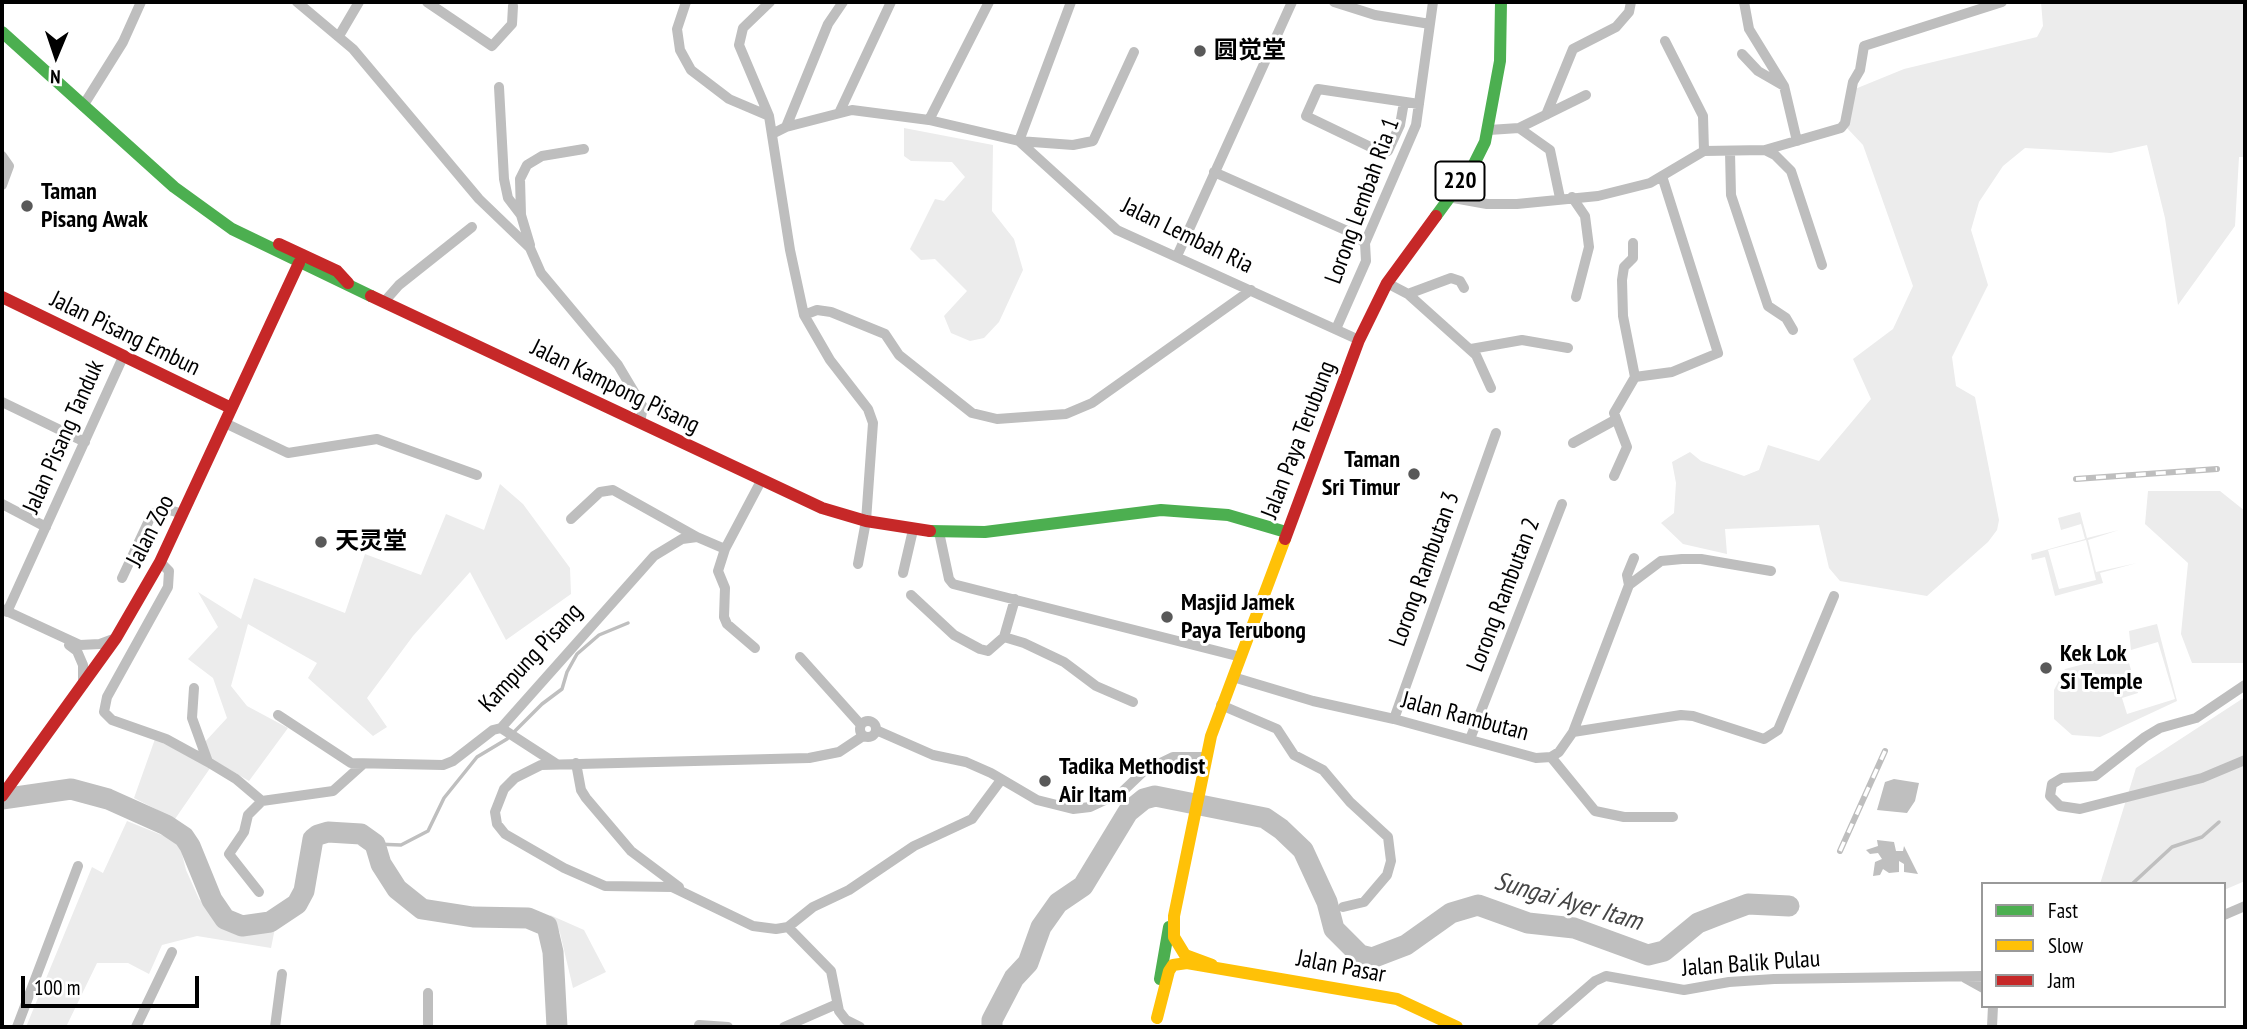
<!DOCTYPE html>
<html>
<head>
<meta charset="utf-8">
<style>
  body { margin:0 }
  #map { position:relative; width:2247px; height:1029px; overflow:hidden; background:#fff; font-family:"PT Sans Narrow",sans-serif }
  canvas { display:block }
  .frame { position:absolute; inset:0; border:4px solid #000; pointer-events:none }
  .legend { position:absolute; left:1981px; top:882px; width:245px; height:126px; box-sizing:border-box; background:#fff; border:2px solid #999; margin:0; padding:9px 12px; list-style:none; font-size:21px; color:#000 }
  .legend li { display:flex; align-items:center; gap:14px; height:35px }
  .legend b { width:35px; border:2px solid #999 }
  .north { position:absolute; left:21px; top:21px; width:70px; height:70px; -webkit-text-stroke:5px #fff; paint-order:stroke; rotate:182deg; font-size:19px; font-weight:700; line-height:28px; text-align:center; color:#000 }
  .north::after { content:''; display:block; margin:auto; width:24px; height:32px; background:#000; clip-path:polygon(50% 0,100% 100%,50% 72%,0 100%) }
  .scale { position:absolute; left:21px; top:976px; width:178px; height:32px; box-sizing:border-box; border:4px solid #000; border-top:0; padding-left:9px; font-size:21px; line-height:24px; white-space:nowrap; color:#000; -webkit-text-stroke:5px #fff; paint-order:stroke }
</style>
</head>
<body>
<div id="map">
<canvas width="2247" height="1029"></canvas>
<div class="frame"></div>
<ul class="legend">
<li><b style="height:9px;background:#4caf50"></b>Fast</li>
<li><b style="height:9px;background:#ffc107"></b>Slow</li>
<li><b style="height:9px;background:#c62828"></b>Jam</li>
</ul>
<div class="north">N</div>
<div class="scale">100 m</div>
</div>
<script>
const ctx = document.querySelector('canvas').getContext('2d');
ctx.lineJoin = 'round';
function fillPath(path, color) { ctx.fillStyle = color; ctx.fill(path, 'evenodd'); }
const poly = rows => new Path2D(rows.map(r => 'M' + r).join(''));
function stroke(path, color, width, dash) { ctx.strokeStyle = color; ctx.lineWidth = width; ctx.lineCap = dash ? 'butt' : 'round'; ctx.setLineDash(dash || []); ctx.stroke(path); }
function write(font, color, halo, rows, align = 'center') {
  ctx.font = font + ' "PT Sans Narrow","Noto Sans SC",sans-serif'; ctx.lineWidth = 6; ctx.setLineDash([]); ctx.textBaseline = 'middle'; ctx.strokeStyle = halo; ctx.fillStyle = color; for (const [text, x, y, turn = 0] of rows) {
    ctx.save(); ctx.translate(x, y); ctx.rotate((+turn || 0) * Math.PI / 180); ctx.textAlign = isNaN(turn) ? turn : align; if (halo) ctx.strokeText(text, 0, 0); ctx.fillText(text, 0, 0); ctx.restore();
  }
}
const green = poly([
  [2041,2,2245,2,2245,157,2239,157,2235,226,2178,305,2165,218,2147,145,2111,153,2025,148,2003,166,1979,202,1971,230,1988,285,1952,357,1956,386,1975,397,1999,520,1997,530,1988,542,1927,596,1840,581,1829,568,1819,525,1725,529,1727,554,1683,544,1661,523,1674,513,1676,483,1672,462,1690,452,1701,461,1744,476,1759,470,1768,445,1819,461,1871,399,1853,359,1893,329,1913,286,1863,145,1847,128,1855,89,1904,69,2037,37,2043,26],
  [904,128,993,145,992,211,1014,239,1023,270,999,322,984,338,970,341,951,333,944,316,967,291,935,259,921,260,910,249,935,199,944,201,965,177,952,162,911,161,904,156],
  [500,484,523,504,570,568,571,594,506,640,470,572,413,636,367,698,387,727,373,736,308,678,317,663,248,624,231,686,247,706,288,728,249,781,215,761,175,819,134,798,155,739,191,757,227,718,213,678,188,659,218,627,198,592,241,619,254,578,345,613,365,554,421,575,446,514,484,530],
  [2148,491,2220,491,2245,511,2245,663,2192,663,2181,634,2188,563,2145,524],
  [2080,512,2087,538,2119,530,2088,540,2096,572,2137,563,2100,573,2103,583,2055,596,2045,557,2032,560,2031,554,2085,539,2081,524,2061,530,2058,518],
  [2086,540,2096,580,2059,589,2048,550],
  [2157,624,2177,701,2100,737,2072,735,2054,719,2054,690,2065,669,2126,653,2138,693,2122,698,2127,714,2175,699,2158,642,2131,650,2129,631],
  [2245,697,2245,881,2224,890,2224,884,2100,884,2136,768],
  [127,821,179,842,186,870,199,899,232,930,251,932,275,928,271,948,197,936,162,945,149,974,128,963,97,963,66,1027,26,1027,92,867,103,873],
  [550,915,584,930,606,972,573,988,560,933]
]);
const water = poly([
  [1894,779,1919,783,1915,801,1907,813,1877,810,1885,782],
  [1877,840,1894,842,1896,851,1903,851,1904,846,1918,874,1904,872,1904,864,1899,861,1899,872,1889,873,1883,869,1880,875,1873,876,1875,862,1882,859,1878,853,1870,854,1866,850,1878,846]
]);
const stream = poly([
  [375,844,401,845,428,831,444,798,477,757,507,739,542,704,562,689,567,672,577,654,599,635,628,623],
  [2132,884,2172,847,2202,837,2219,822]
]);
const river = poly([
  [2,799,71,789,108,799,166,825,184,837,190,846,212,900,225,919,242,926,270,922,297,904,304,891,313,839,318,835,328,832,361,834,375,844,381,864,397,889,422,909,473,917,528,918,547,926,553,952,557,1027],
  [992,1027,992,1020,1014,978,1028,963,1041,927,1058,903,1083,886,1128,812,1144,799,1155,796,1265,818,1281,829,1303,850,1327,902,1334,929,1360,955,1372,958,1406,945,1451,913,1478,905,1528,923,1574,928,1648,955,1664,951,1698,923,1721,914,1748,904,1789,906]
]);
const street = poly([
  [297,2,353,49,479,199,530,248,541,273,618,365,643,407,640,422],
  [427,2,492,46,512,24,513,6],
  [686,2,677,29,680,50,691,70,729,99,769,116],
  [770,2,743,28,739,45,769,116,790,250,804,315,830,360,868,409,873,423,866,521,858,564],
  [1071,2,1019,141,1073,145,1093,141,1134,52],
  [1334,2,1375,15,1430,24],
  [1744,2,1749,29,1784,86],
  [339,36,359,2],
  [1665,41,1703,116,1704,151],
  [1742,54,1758,71,1784,86,1797,141],
  [499,87,504,179,508,198,521,215,530,245],
  [1404,102,1400,125,1388,151,1383,153,1306,116,1318,89,1419,104],
  [83,106,123,42,141,2],
  [840,111,891,2],
  [1546,115,1573,49,1616,27,1629,12,1631,2],
  [929,120,989,2],
  [786,127,828,24,843,2],
  [1519,128,1550,150,1560,198],
  [1489,130,1519,128,1586,95],
  [772,134,786,127,852,110,929,120,1019,141,1117,230,1359,340],
  [1765,150,1775,155,1791,171,1822,265],
  [1730,152,1731,195,1768,306,1786,318,1793,330],
  [2,156,9,166,2,185],
  [1214,172,1352,233,1365,243],
  [1448,197,1487,204,1517,204,1598,196,1650,183,1704,151,1765,150,1841,128,1845,123,1853,82,1860,70,1864,46,2002,2],
  [1572,197,1585,216,1589,247,1576,297],
  [521,215,520,179,527,165,542,156,584,149],
  [1177,256,1292,2],
  [1387,283,1408,294,1451,278,1460,281,1464,288],
  [1408,294,1476,355,1491,388],
  [384,302,399,285,472,227],
  [804,315,817,310,831,312,885,334,899,355,972,413,997,419,1066,414,1092,403,1251,290],
  [1336,329,1366,261,1365,243,1416,125,1433,2],
  [1471,349,1522,340,1568,348],
  [1635,377,1672,372,1718,353,1662,176],
  [2,402,85,442],
  [225,423,288,453,377,439,477,475],
  [1573,443,1615,420],
  [1614,476,1627,447,1614,413,1635,377,1623,316,1622,280,1624,267,1633,258,1633,243],
  [2,504,46,527],
  [571,519,600,492,613,490,697,537],
  [939,532,949,579,953,584,1241,657],
  [160,562,169,571,168,587,107,697,104,712,112,720,166,739,208,762,236,779,262,801,248,815,244,832,229,854,259,892],
  [903,573,913,530],
  [122,578,152,514,166,509,183,514],
  [1629,585,1661,561,1682,559,1701,559,1771,571],
  [911,595,954,635,980,649,988,651,1004,637,1024,643,1064,662,1096,686,1133,702],
  [2,609,80,645,100,644,116,638],
  [7,612,123,357],
  [1004,637,1015,599],
  [69,645,77,651,83,665,83,684],
  [755,648,727,624,724,617,725,588,718,571,725,549,761,481],
  [800,657,861,725],
  [1233,677,1313,701,1394,719,1536,758,1551,757,1559,752,1573,732,1681,715,1693,716,1764,739,1778,730,1834,596],
  [2245,685,2196,718,2160,728,2145,737,2095,776,2062,778,2052,784,2050,796,2060,806,2080,809,2202,778,2245,760],
  [194,688,192,718,208,762],
  [1221,705,1277,729,1294,755,1323,770,1350,802,1388,837,1391,861,1387,875,1364,902,1343,907],
  [278,715,351,763,443,765,453,761,493,730,501,728,654,556,682,539,697,537,725,549],
  [1394,719,1496,433],
  '860 729a8 8 0 1 1 16 0a8 8 0 1 1-16 0Z',
  [501,728,555,763],
  [876,730,933,755,966,762,991,773,1037,800,1073,809,1090,807,1122,792,1144,771,1173,757,1206,757],
  [1573,732,1629,585,1627,575,1634,558],
  [863,736,839,752,809,758,541,765,515,778,504,789,495,812,497,824,505,834,564,868,605,886,672,887,753,926,776,929,788,927,813,907,849,890,914,846,972,819,1001,780],
  [1470,739,1562,504],
  [1551,757,1595,811,1624,817,1673,817],
  [576,763,581,790,586,798,631,851,679,887],
  [262,801,333,791,362,765],
  [2224,915,2245,906],
  [788,927,831,971,839,1011,846,1020,860,1027],
  [1965,978,1983,988],
  [699,1025,728,1027],
  [17,1027,78,866],
  [136,1027,172,952],
  [275,1027,282,974],
  [428,1027,428,993],
  [784,1027,837,1004],
  [1542,1027,1595,981,1606,976,1684,990,1729,982,1774,979,1983,976],
  [1992,1027,1993,1006]
]);
const fast = poly([
  [2,32,174,187,232,229,371,296],
  [1436,216,1474,164,1485,142,1500,61,1501,2],
  [930,531,985,532,1161,510,1228,515,1286,532],
  [1160,979,1169,927]
]);
const slow = poly([
  [1212,965,1185,955,1174,937,1174,916,1211,736,1285,539],
  [1157,1018,1169,971,1173,965,1187,963,1397,999,1457,1027]
]);
const jam = poly([
  [279,244,337,271,348,283],
  [371,296,822,508,866,521,930,531],
  [2,297,231,408],
  [1285,539,1359,340,1387,283,1436,216],
  [2,796,116,638,160,562,299,263]
]);
const rail = poly([
  [2076,479,2217,469],
  [1840,851,1885,751]
]);
const markers = [
  [1200,51,7,"#595959"],
  [27,206,7,"#595959"],
  [1414,474,7,"#595959"],
  [321,542,7,"#595959"],
  [1167,617,7,"#595959"],
  [2046,668,7,"#595959"],
  [1045,781,7,"#595959"]
];
const shields = [
  [1460,181,49]
];
const shieldNames = [
  ["220",1460,181]
];
const poiNames = [
  ["圆觉堂",1214,51],
  ["Taman",41,192],
  ["Pisang Awak",41,220],
  ["Taman",1400,460,"right"],
  ["Sri Timur",1400,488,"right"],
  ["天灵堂",335,542],
  ["Masjid Jamek",1181,603],
  ["Paya Terubong",1181,631],
  ["Kek Lok",2060,654],
  ["Si Temple",2060,682],
  ["Tadika Methodist",1059,767],
  ["Air Itam",1059,795]
];
const streetNames = [
  ["Lorong Lembah Ria 1",1363,201,-70],
  ["Jalan Lembah Ria",1187,236,26],
  ["Jalan Pisang Embun",125,334,26],
  ["Jalan Kampong Pisang",615,387,26],
  ["Jalan Pisang Tanduk",64,437,-66],
  ["Jalan Paya Terubung",1299,440,-69],
  ["Jalan Zoo",151,531,-63],
  ["Lorong Rambutan 3",1425,569,-70],
  ["Lorong Rambutan 2",1504,595,-69],
  ["Kampung Pisang",531,658,-47],
  ["Jalan Rambutan",1465,717,15],
  ["Jalan Balik Pulau",1751,964,-4],
  ["Jalan Pasar",1341,967,11]
];
const waterNames = [
  ["Sungai Ayer Itam",1568,902,16]
];
fillPath(green, '#ececec');
fillPath(water, '#bfbfbf');
stroke(stream, '#bfbfbf', 3.5);
stroke(river, '#bfbfbf', 21);
stroke(street, '#bebebe', 10);
stroke(fast, '#4caf50', 12);
stroke(slow, '#ffc107', 12);
stroke(jam, '#c62828', 12);
stroke(rail, '#bebebe', 6);
stroke(rail, '#fff', 3.5, [10]);
for (const [x, y, r, color] of markers) { const dot = new Path2D(); dot.arc(x, y, r, 0, 2 * Math.PI); ctx.fillStyle = color; ctx.fill(dot); stroke(dot, '#fff', 2.5); }
for (const [x, y, w] of shields) { const box = new Path2D(); box.roundRect(x - w / 2, y - 19.5, w, 39, 5); ctx.fillStyle = '#fff'; ctx.fill(box); stroke(box, '#000', 2); }
write('bold 23px', '#000', null, shieldNames);
write('bold 24px', '#000', '#fff', poiNames, 'left');
write('24px', '#000', '#fff', streetNames);
write('italic 26px', '#444', '#fff', waterNames);
</script>
</body>
</html>
